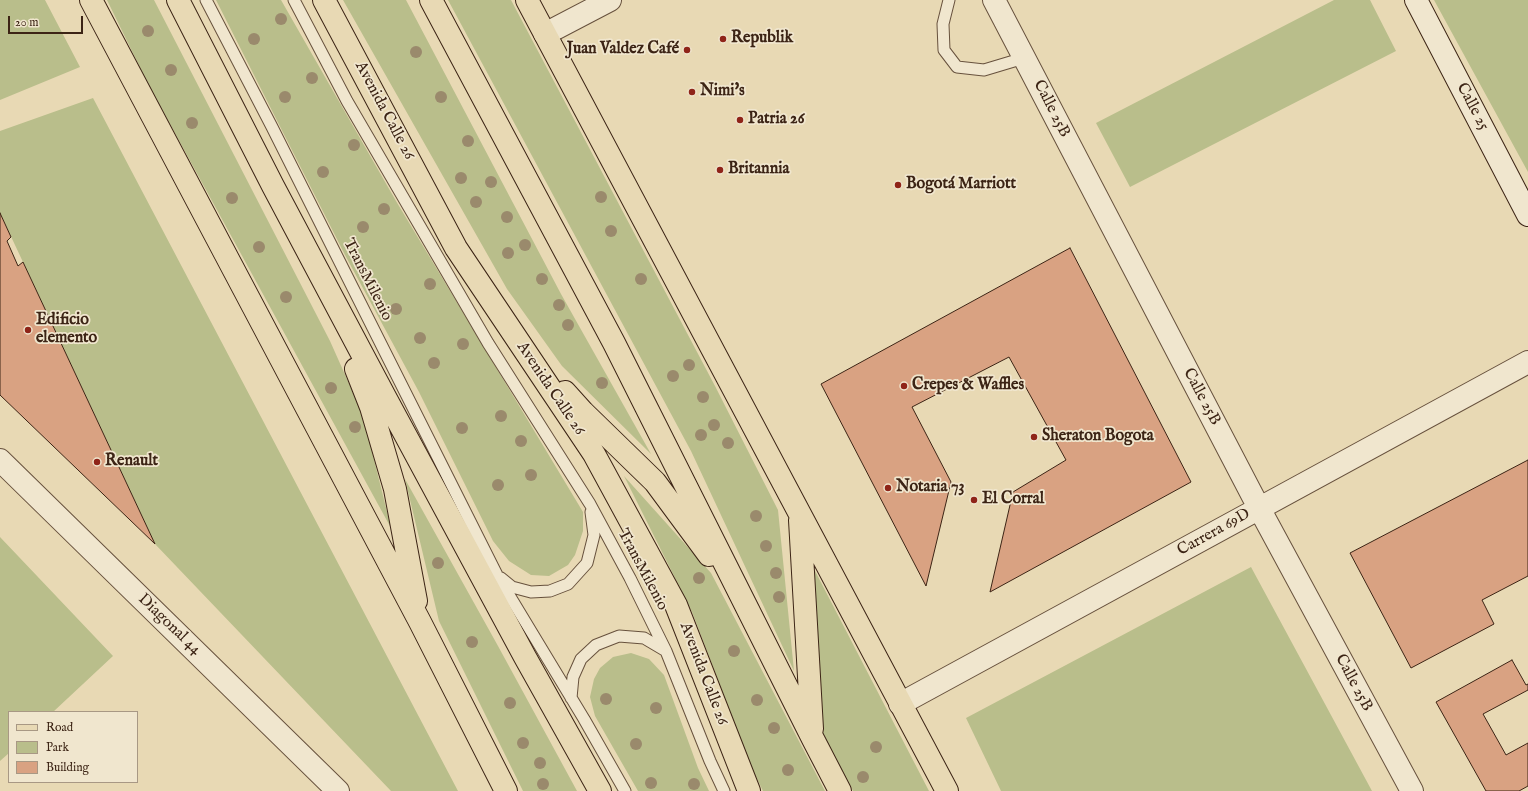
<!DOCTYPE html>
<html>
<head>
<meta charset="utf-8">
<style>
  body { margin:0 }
  #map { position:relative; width:1528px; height:791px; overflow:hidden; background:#e8d9b4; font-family:"IM FELL English",serif }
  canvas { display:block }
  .legend { position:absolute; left:8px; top:711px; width:130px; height:72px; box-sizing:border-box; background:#f0e6ce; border:1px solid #a89884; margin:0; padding:5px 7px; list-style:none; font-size:12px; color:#3c2415 }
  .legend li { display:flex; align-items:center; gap:8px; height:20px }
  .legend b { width:20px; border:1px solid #a89884 }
  .scale { position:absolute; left:8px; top:16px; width:75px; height:18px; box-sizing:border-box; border:2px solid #3c2415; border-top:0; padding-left:5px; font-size:12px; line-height:14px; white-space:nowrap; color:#3c2415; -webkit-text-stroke:3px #f0e6ce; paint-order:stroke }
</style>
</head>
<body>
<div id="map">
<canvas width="1528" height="791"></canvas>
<ul class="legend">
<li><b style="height:5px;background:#e8d9b4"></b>Road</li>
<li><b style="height:11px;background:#b9be8b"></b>Park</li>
<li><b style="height:11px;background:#d9a282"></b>Building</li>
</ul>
<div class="scale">20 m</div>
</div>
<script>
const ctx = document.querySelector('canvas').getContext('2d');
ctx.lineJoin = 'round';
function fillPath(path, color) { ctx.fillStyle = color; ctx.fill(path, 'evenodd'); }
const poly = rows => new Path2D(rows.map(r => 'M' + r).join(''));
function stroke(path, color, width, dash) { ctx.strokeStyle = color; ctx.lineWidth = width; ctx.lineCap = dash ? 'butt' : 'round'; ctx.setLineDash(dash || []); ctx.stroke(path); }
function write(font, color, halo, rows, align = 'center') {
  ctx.font = font + ' "IM FELL English",serif'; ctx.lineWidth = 3.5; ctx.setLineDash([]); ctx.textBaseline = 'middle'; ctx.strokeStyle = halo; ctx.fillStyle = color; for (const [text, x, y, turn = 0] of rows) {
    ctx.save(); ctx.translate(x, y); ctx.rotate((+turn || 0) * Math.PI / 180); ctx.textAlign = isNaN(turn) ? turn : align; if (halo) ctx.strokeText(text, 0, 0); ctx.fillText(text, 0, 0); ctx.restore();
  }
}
const green = poly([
  [0,0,45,0,80,67,0,100],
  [107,0,154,0,330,341,363,415,391,528,148,84],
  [216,0,281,0,396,201,583,512,583,531,575,555,568,565,549,576,531,575,509,561,493,541,419,392,345,255],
  [343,0,406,0,561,294,651,454,562,366,507,289],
  [448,0,511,0,715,386,778,510,794,671,691,451],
  [1334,0,1370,0,1396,51,1130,187,1096,123],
  [1434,0,1528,0,1528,172],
  [93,98,458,791,391,791,155,544,0,213,0,131],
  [624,476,711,573,825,791,763,791,753,771,692,612],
  [405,479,498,646,577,791,523,791,439,621],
  [0,537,113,656,53,712,9,712,9,753,0,761],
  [813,567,929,791,853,791,822,733],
  [1251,567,1372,791,1001,791,966,718],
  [631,653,649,659,664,675,698,768,709,791,638,791,595,716,590,697,594,679,600,668,613,657]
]);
const building = poly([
  [0,213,11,237,7,241,18,266,23,262,155,544,0,395,0,213],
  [1070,248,1191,482,990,592,1013,492,1066,460,1009,357,912,407,951,482,926,586,821,384,1070,248],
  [1528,460,1528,576,1482,600,1494,624,1411,668,1350,553,1528,460],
  [1512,660,1526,685,1528,684,1528,690,1483,714,1506,755,1528,743,1528,786,1519,791,1486,791,1436,702,1512,660]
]);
const lane = poly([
  [206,0,272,127,497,575,584,719,625,791],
  [294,0,347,101,488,343,590,504,630,578,666,651,710,761,724,791],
  [949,0,943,24,944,50,957,67,984,70,1024,58],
  [501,578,512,587,531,592,550,591,568,584,587,563,594,535,591,512],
  [571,698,573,677,581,659,596,645,619,636,644,638,666,651]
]);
const street = poly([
  [994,0,1259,508,1412,791],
  [545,34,610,0],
  [0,460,338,791],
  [900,704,1528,362]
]);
const secondary = poly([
  [1416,0,1528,215]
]);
const primary = poly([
  [91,0,420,622,506,791],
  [178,0,273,186,385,397,525,657,600,791],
  [324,0,456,248,594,454,676,605,749,791],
  [431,0,614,343,813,739,840,791],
  [527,0,947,791],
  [356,369,371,407,395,489,416,601],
  [565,392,583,412,655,482,709,555],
  [800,520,812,729]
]);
const trees = [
  [281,19],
  [148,31],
  [254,39],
  [416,52],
  [171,70],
  [312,78],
  [285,97],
  [441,97],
  [192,123],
  [468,141],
  [354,145],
  [323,172],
  [461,178],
  [491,182],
  [601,197],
  [232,198],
  [476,202],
  [384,209],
  [507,217],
  [363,227],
  [611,231],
  [525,245],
  [259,247],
  [508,253],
  [542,279],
  [641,279],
  [430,284],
  [286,297],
  [559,305],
  [396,309],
  [568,325],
  [420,338],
  [463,344],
  [434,363],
  [689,365],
  [673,376],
  [602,383],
  [331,388],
  [703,397],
  [501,416],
  [714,425],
  [355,427],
  [462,428],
  [701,435],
  [521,441],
  [728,443],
  [531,475],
  [498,485],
  [756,516],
  [766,546],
  [438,563],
  [776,573],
  [699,578],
  [779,597],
  [472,642],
  [734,651],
  [606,699],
  [757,700],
  [510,703],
  [656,708],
  [774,728],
  [523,743],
  [636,744],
  [876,747],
  [540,763],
  [788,770],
  [863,777],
  [651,783],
  [543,784],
  [694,784]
];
const markers = [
  [723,39,4,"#8f2418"],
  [687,50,4,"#8f2418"],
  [692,92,4,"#8f2418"],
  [740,120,4,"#8f2418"],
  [720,170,4,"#8f2418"],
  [898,185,4,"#8f2418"],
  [28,330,4,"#8f2418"],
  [904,386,4,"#8f2418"],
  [1034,437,4,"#8f2418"],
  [97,462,4,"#8f2418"],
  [888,488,4,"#8f2418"],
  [974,500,4,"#8f2418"]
];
const poiNames = [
  ["Republik",731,39],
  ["Juan Valdez Café",679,50,"right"],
  ["Nimi's",700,92],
  ["Patria 26",748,120],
  ["Britannia",728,170],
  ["Bogotá Marriott",906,185],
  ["Edificio",36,321],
  ["elemento",36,339],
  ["Crepes & Waffles",912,386],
  ["Sheraton Bogota",1042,437],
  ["Renault",105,462],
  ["Notaria 73",896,488],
  ["El Corral",982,500]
];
const streetNames = [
  ["Calle 25",1472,107,62],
  ["Calle 25B",1051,109,63],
  ["Avenida Calle 26",384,111,62],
  ["TransMilenio",367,280,63],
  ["Avenida Calle 26",550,389,56],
  ["Calle 25B",1201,397,62],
  ["Carrera 69D",1214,533,-29],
  ["TransMilenio",642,570,62],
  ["Diagonal 44",169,625,44],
  ["Avenida Calle 26",703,674,69],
  ["Calle 25B",1353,683,62]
];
fillPath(green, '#b9be8b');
fillPath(building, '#d9a282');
stroke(building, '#3c2415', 1);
stroke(lane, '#67513d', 13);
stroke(street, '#67513d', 24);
stroke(secondary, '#3c2415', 24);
stroke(primary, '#3c2415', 24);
stroke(lane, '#f0e6ce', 11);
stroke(street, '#f0e6ce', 22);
stroke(secondary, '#f0e6ce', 22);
stroke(primary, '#e8d9b4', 22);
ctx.fillStyle = '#9a8a6c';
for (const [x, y] of trees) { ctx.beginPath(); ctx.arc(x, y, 6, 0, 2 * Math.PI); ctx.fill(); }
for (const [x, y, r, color] of markers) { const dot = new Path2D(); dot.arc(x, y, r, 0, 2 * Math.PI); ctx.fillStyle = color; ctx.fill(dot); stroke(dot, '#f0e6ce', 1.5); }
write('bold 16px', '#3c2415', '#f0e6ce', poiNames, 'left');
write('16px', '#3c2415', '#f0e6ce', streetNames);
</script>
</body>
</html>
